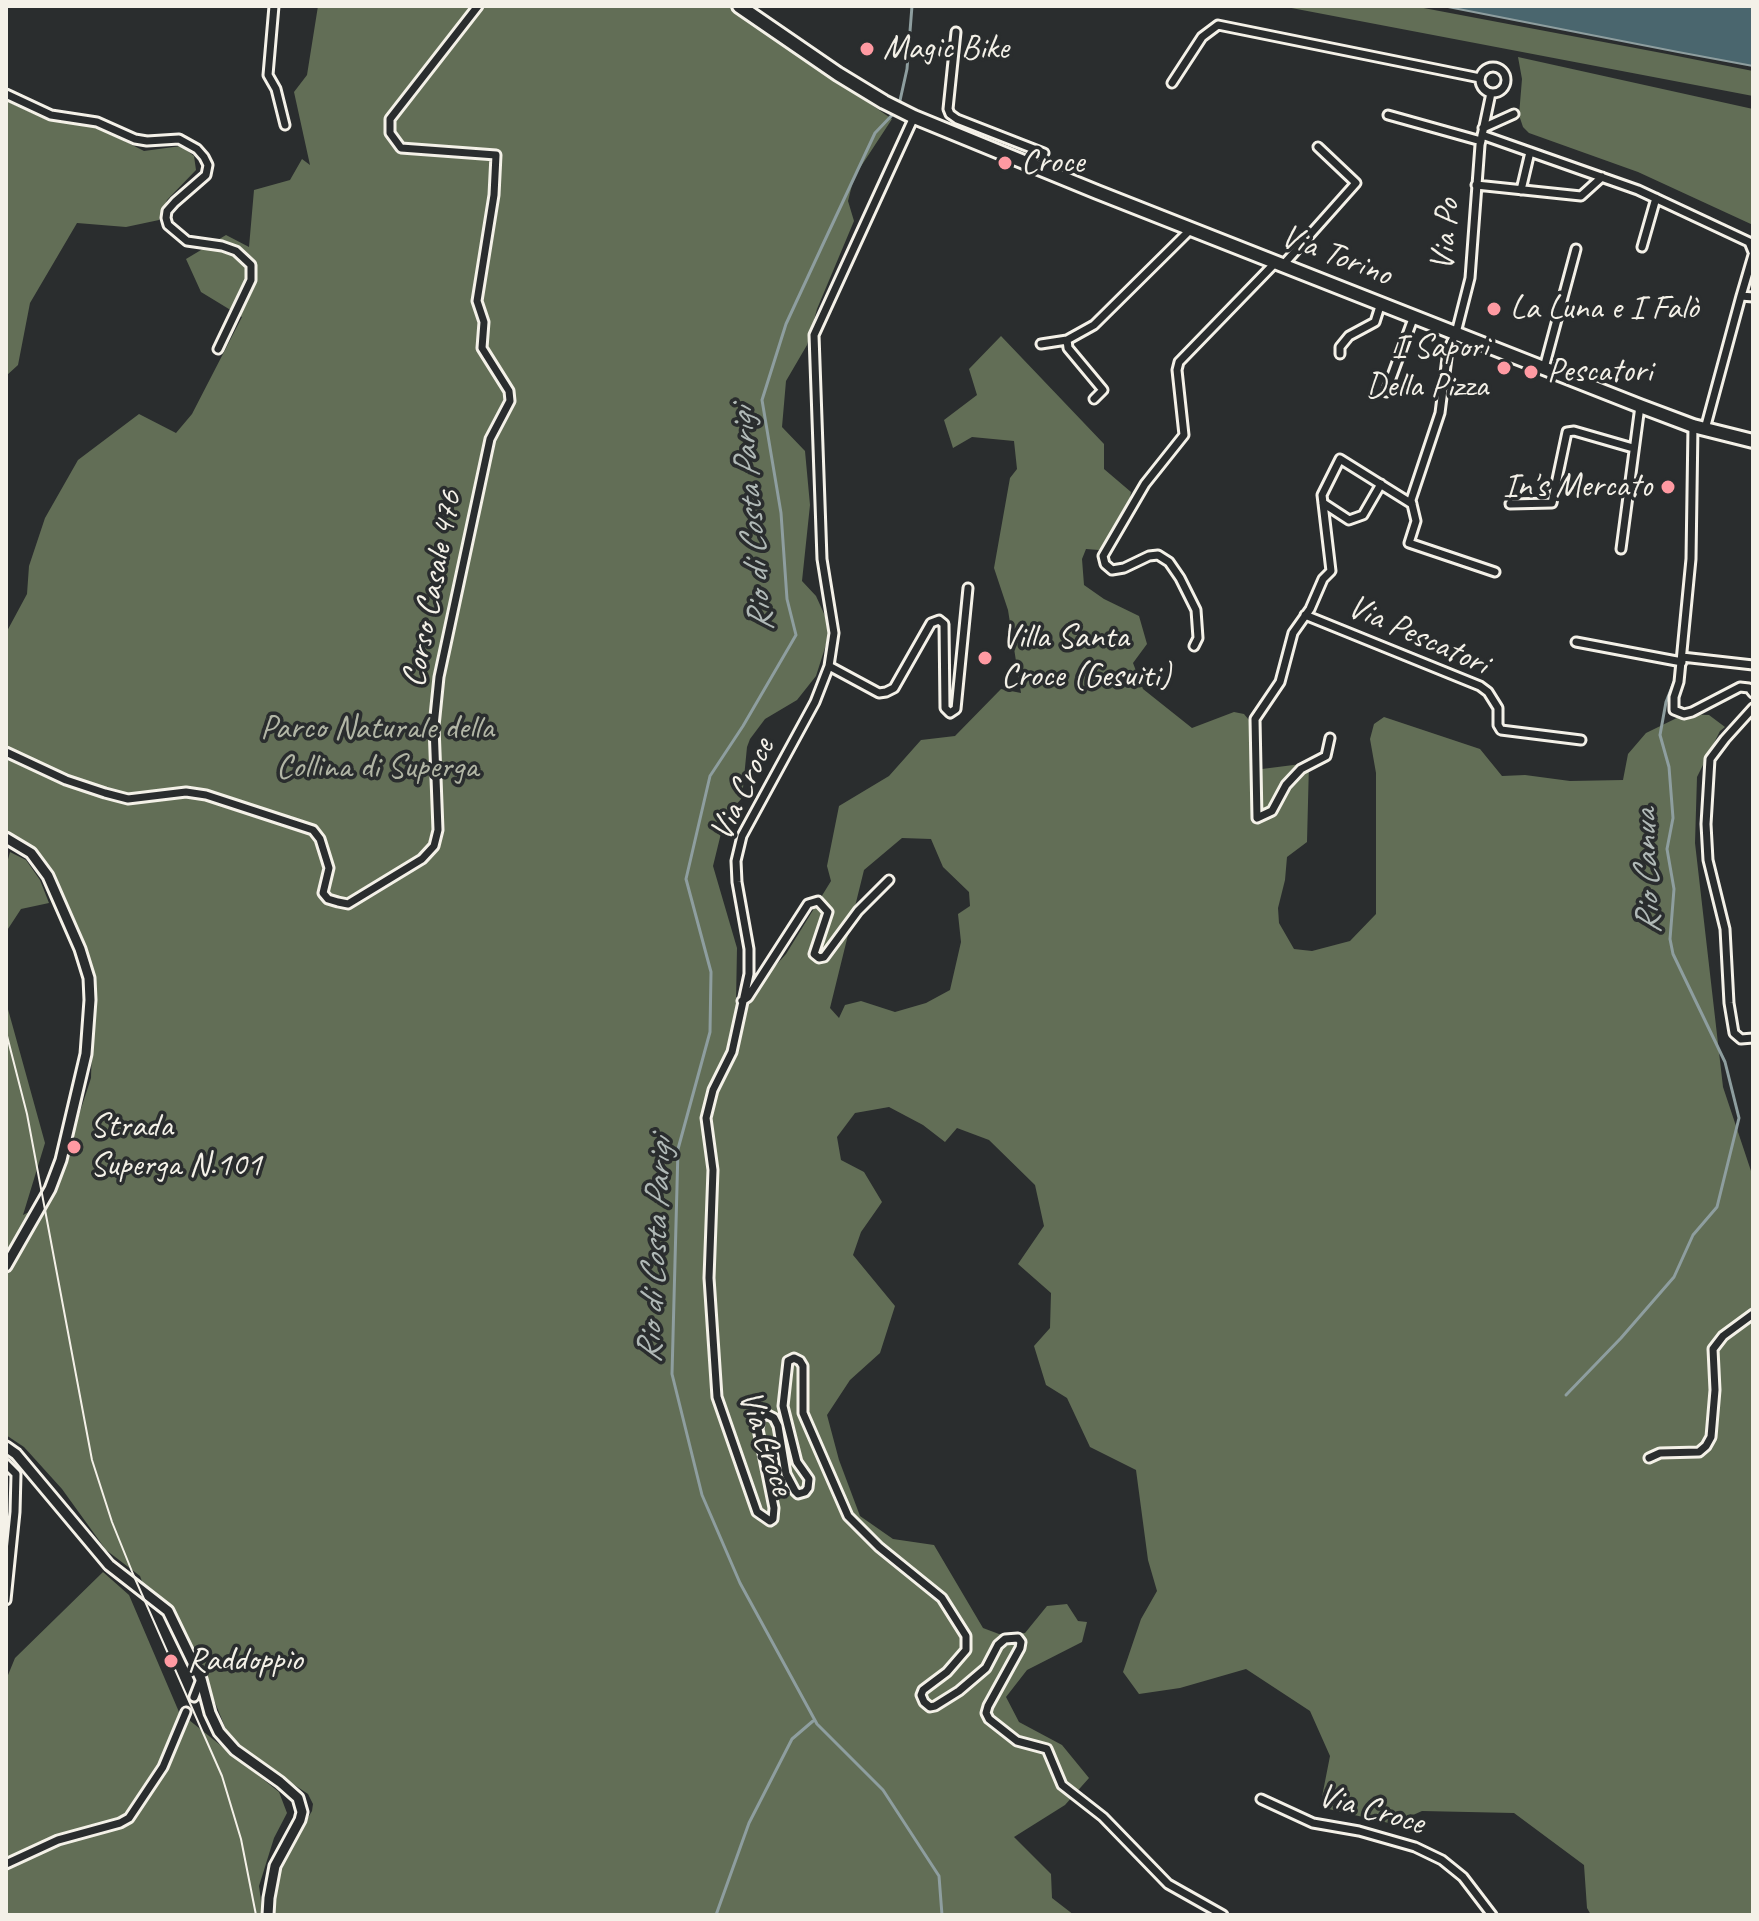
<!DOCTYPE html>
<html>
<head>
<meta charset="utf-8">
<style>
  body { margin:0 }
  #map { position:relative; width:1759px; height:1921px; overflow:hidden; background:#2a2d2e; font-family:Caveat,sans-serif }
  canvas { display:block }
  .frame { position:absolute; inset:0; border:8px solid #f4f1e8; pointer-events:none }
</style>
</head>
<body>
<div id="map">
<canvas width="1759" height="1921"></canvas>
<div class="frame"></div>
</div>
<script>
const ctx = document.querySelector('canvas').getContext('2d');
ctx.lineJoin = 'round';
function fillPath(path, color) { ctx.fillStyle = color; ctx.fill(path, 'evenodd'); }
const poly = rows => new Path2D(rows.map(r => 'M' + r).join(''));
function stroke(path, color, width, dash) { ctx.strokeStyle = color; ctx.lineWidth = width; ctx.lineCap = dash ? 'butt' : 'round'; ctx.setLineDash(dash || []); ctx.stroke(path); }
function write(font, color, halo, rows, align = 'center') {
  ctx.font = font + ' Caveat,sans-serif'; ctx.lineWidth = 7; ctx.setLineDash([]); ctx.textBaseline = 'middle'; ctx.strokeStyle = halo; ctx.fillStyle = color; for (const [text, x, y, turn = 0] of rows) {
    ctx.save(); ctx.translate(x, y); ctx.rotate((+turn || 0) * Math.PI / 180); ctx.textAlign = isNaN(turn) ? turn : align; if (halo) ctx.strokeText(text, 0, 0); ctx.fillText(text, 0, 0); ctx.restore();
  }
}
const green = poly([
  [318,6,729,6,892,119,854,177,848,201,854,221,817,309,807,345,786,381,782,427,805,451,810,505,802,581,816,596,831,629,816,676,797,700,765,719,750,739,747,747,742,798,725,817,713,866,737,948,736,1002,754,998,761,982,786,954,831,881,827,866,839,806,889,776,921,740,955,736,1001,689,1021,693,1008,610,994,568,1010,478,1017,469,1014,441,972,437,953,448,944,420,977,395,969,369,1001,336,1104,444,1104,469,1131,492,1124,529,1111,551,1086,549,1082,559,1084,585,1104,599,1139,616,1147,644,1133,663,1143,689,1192,728,1234,712,1244,714,1258,731,1259,759,1262,769,1309,763,1307,842,1287,857,1285,880,1278,908,1279,923,1294,949,1312,951,1350,941,1376,914,1376,773,1370,739,1374,724,1384,717,1480,749,1502,776,1525,775,1570,781,1623,780,1628,754,1646,733,1685,714,1709,715,1725,727,1720,731,1697,777,1695,843,1723,1087,1753,1177,1753,1915,1591,1915,1587,1908,1584,1865,1514,1813,1422,1811,1393,1824,1320,1807,1330,1756,1310,1711,1246,1669,1180,1688,1139,1694,1123,1672,1141,1619,1157,1591,1148,1560,1136,1470,1090,1447,1067,1398,1046,1385,1034,1346,1050,1328,1051,1293,1018,1264,1044,1226,1035,1185,989,1140,957,1128,945,1142,923,1125,889,1107,855,1113,837,1137,841,1160,864,1172,882,1202,861,1232,853,1255,895,1306,880,1353,850,1380,827,1415,839,1460,860,1516,893,1539,934,1545,983,1628,999,1634,1025,1633,1047,1606,1067,1604,1078,1621,1087,1622,1082,1642,1027,1670,1006,1697,1019,1722,1062,1745,1089,1778,1065,1805,1014,1837,1051,1874,1052,1898,1074,1915,273,1915,275,1884,279,1866,312,1811,313,1804,308,1794,254,1758,227,1732,195,1653,172,1609,146,1592,140,1576,106,1550,62,1489,24,1447,6,1435,6,1002,45,1143,23,1215,51,1201,91,1078,93,1007,90,971,51,869,6,833,6,633,27,594,29,566,45,518,78,460,139,414,176,433,192,414,242,317,201,292,186,259,226,235,249,247,254,190,290,180,302,159,310,165,294,92,307,75],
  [902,838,931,839,943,867,969,892,970,906,958,914,961,942,950,990,926,1003,895,1012,861,1001,845,1005,839,1018,830,1008,864,870],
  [1281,6,1413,6,1667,54,1753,71,1753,96],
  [1518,57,1753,109,1753,225,1638,172,1529,133,1523,127,1519,115,1522,79],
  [6,101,43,118,99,128,144,151,181,146,194,156,196,170,167,200,159,220,126,227,77,223,30,303,18,365,6,376],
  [10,852,26,860,40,880,49,903,21,909,6,932,6,867],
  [103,1572,129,1595,179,1712,279,1792,287,1813,274,1838,259,1886,263,1915,6,1915,6,1680,15,1658]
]);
const water = poly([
  [1443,6,1753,6,1753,66,1678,52,1443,6]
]);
const stream = poly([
  [899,105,907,69,912,6],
  [895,112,875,133,824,242,786,324,762,400,781,513,787,599,796,635,743,726,710,776,686,879,711,972,710,1032,678,1149,672,1374,702,1495,740,1583,817,1724,883,1790,939,1876,942,1915],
  [1566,1395,1621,1338,1674,1277,1693,1235,1717,1207,1739,1118,1725,1062,1673,954,1670,939,1674,889,1667,849,1673,818,1669,767,1660,735,1666,702,1676,677,1677,664],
  [716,1915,749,1823,792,1739,813,1721]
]);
const minorTunnel = poly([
  [186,1712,194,1697]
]);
const minor = poly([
  [274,6,268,75,276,89,285,125],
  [956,32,948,109,950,114,957,119,1044,153],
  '1480 80a13 13 0 1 1 26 0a13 13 0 1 1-26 0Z',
  [1172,83,1202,37,1218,25,1480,78],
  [1491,93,1480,145,1470,278,1456,333,1448,350,1440,413,1411,500,1416,521,1409,543,1495,572],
  [6,94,51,115,97,122,135,139,147,141,179,139,197,149,204,157,208,165,206,175,175,202,167,211,166,218,168,225,187,241,222,246,236,251,251,265,251,280,218,349],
  [1388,115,1481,141],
  [914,117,814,335,822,559,834,633,829,666,815,702,742,836,736,861,737,882,749,949,749,974,732,1052,713,1090,706,1118,713,1170,709,1278,717,1397,757,1512,770,1521,773,1519,774,1508,758,1429,760,1418,766,1414,774,1418,778,1426,786,1474,795,1491,798,1494,805,1492,808,1488,809,1479,797,1462,783,1406,788,1361,794,1358,800,1361,803,1366,803,1413,848,1516,879,1547,942,1598,966,1636,966,1650,947,1672,923,1690,921,1695,924,1702,930,1707,935,1706,959,1691,986,1668,998,1645,1005,1639,1018,1638,1021,1642,1020,1648,988,1706,986,1713,989,1719,1017,1741,1047,1749,1062,1785,1103,1817,1168,1884,1223,1915],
  [1483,128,1514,114],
  [1482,135,1638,190,1749,242,1753,252],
  [1476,185,1581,196,1602,177],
  [1521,190,1530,152],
  [1642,247,1656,198],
  [1283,265,1356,183,1318,147],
  [1741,296,1753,255],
  [1067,340,1068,348,1103,390,1094,399],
  [1041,344,1067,340,1094,325,1191,229],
  [1340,354,1340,347,1349,336,1375,322,1381,303],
  [1544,368,1576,249],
  [1386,392,1414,316],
  [1693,426,1691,559,1679,682,1674,697,1674,710,1684,714,1692,712,1740,687,1749,688,1753,693],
  [1705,429,1741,296,1753,297],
  [1323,503,1349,520,1363,515,1381,484],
  [1510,504,1552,503,1567,432,1574,431,1633,448],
  [1621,549,1640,406],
  [1305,615,1480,686,1488,692,1498,708,1498,725,1501,730,1581,740],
  [1576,642,1682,662],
  [1194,646,1198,638,1196,610,1180,578,1169,562,1158,555,1149,556,1124,568,1112,570,1105,564,1103,556,1145,484,1184,435,1177,370,1179,362,1276,262],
  [1682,657,1753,665],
  [829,666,879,693,886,692,894,688,931,623,939,620,944,624,945,708,950,713,956,709,968,588],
  [1753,708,1725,739,1710,759,1706,824,1708,860,1725,929,1729,1003,1734,1033,1741,1039,1753,1038],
  [1330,738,1326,756,1301,769,1286,785,1272,811,1257,818,1255,719,1280,682,1293,633,1310,609,1323,579,1331,571,1322,495,1340,459,1412,504],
  [6,752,66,780,105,793,128,799,186,792,206,795,313,830,320,839,329,868,323,893,328,899,338,902,348,904,422,859,434,846,438,830,434,726,439,677,490,439,510,401,509,391,482,348,484,322,477,301,494,195,496,155,401,148,390,133,390,119,478,6],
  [742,1001,748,997,808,904,818,901,828,912,814,954,819,958,824,957,858,911,889,880],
  [1649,1458,1660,1453,1699,1452,1706,1446,1711,1437,1715,1390,1713,1349,1723,1336,1753,1314],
  [6,1464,16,1474,15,1512,6,1600],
  [194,1697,201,1679],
  [1261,1799,1313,1823,1359,1831,1415,1847,1442,1860,1463,1877,1492,1915],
  [6,1864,58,1840,120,1823,129,1818,163,1767,186,1712]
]);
const tertiary = poly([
  [6,838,31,853,48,876,80,949,89,978,90,1000,86,1054,61,1160,50,1189,6,1266],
  [6,1447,16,1454,109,1565,168,1611,201,1679,210,1713,219,1732,235,1750,280,1782,298,1798,302,1812,300,1820,275,1866,269,1898,268,1915]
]);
const primary = poly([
  [739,6,838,74,884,102,914,117,1097,192,1640,406,1693,426,1753,441]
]);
const tram = poly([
  [6,1032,27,1114,92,1460,112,1522,133,1574,222,1776,241,1839,256,1915]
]);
const markers = [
  [867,49,8,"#ff9aa2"],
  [1005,163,8,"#ff9aa2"],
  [1494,309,8,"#ff9aa2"],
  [1504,368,8,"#ff9aa2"],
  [1531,372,8,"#ff9aa2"],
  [1668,487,8,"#ff9aa2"],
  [985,658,8,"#ff9aa2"],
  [74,1147,8,"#ff9aa2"],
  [171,1661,8,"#ff9aa2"]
];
const poiNames = [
  ["Magic Bike",883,49],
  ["Croce",1021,163],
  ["La Luna e I Falò",1510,309],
  ["I Sapori",1488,348,"right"],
  ["Della Pizza",1488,387,"right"],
  ["Pescatori",1547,372],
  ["In's Mercato",1652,487,"right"],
  ["Villa Santa",1001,638],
  ["Croce (Gesuiti)",1001,677],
  ["Strada",90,1127],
  ["Superga N.101",90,1166],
  ["Raddoppio",187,1661]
];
const streetNames = [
  ["Via Po",1446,235,-85],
  ["Via Torino",1336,256,21],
  ["Corso Casale 476",433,589,-79],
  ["Via Pescatori",1418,636,24],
  ["Via Croce",743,790,-65],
  ["Via Croce",765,1443,71],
  ["Via Croce",1371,1810,16]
];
const parkNames = [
  ["Parco Naturale della",377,729],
  ["Collina di Superga",377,768]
];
const waterNames = [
  ["Rio di Costa Parigi",753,520,-95],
  ["Rio Canua",1648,872,-92],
  ["Rio di Costa Parigi",656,1251,-87]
];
fillPath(green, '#626e56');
fillPath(water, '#4a666e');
stroke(water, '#8e9e9f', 2);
stroke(stream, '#8e9e9f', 3);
stroke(minorTunnel, '#484a4a', 7, [7, 3.5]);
stroke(minor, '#f4f1e8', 13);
stroke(tertiary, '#f4f1e8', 15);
stroke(primary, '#f4f1e8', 18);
stroke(minor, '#2a2d2e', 7);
stroke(tertiary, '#2a2d2e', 9);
stroke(primary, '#2a2d2e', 12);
stroke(tram, '#f4f1e8', 2);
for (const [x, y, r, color] of markers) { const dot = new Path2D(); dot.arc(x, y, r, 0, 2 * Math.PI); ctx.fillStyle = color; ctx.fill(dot); stroke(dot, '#2a2d2e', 3); }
write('34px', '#f4f1e8', '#2a2d2e', poiNames, 'left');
write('34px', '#f4f1e8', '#2a2d2e', streetNames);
write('34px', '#b2b6a6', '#2a2d2e', parkNames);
write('italic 36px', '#b0b9b7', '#2a2d2e', waterNames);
</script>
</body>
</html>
